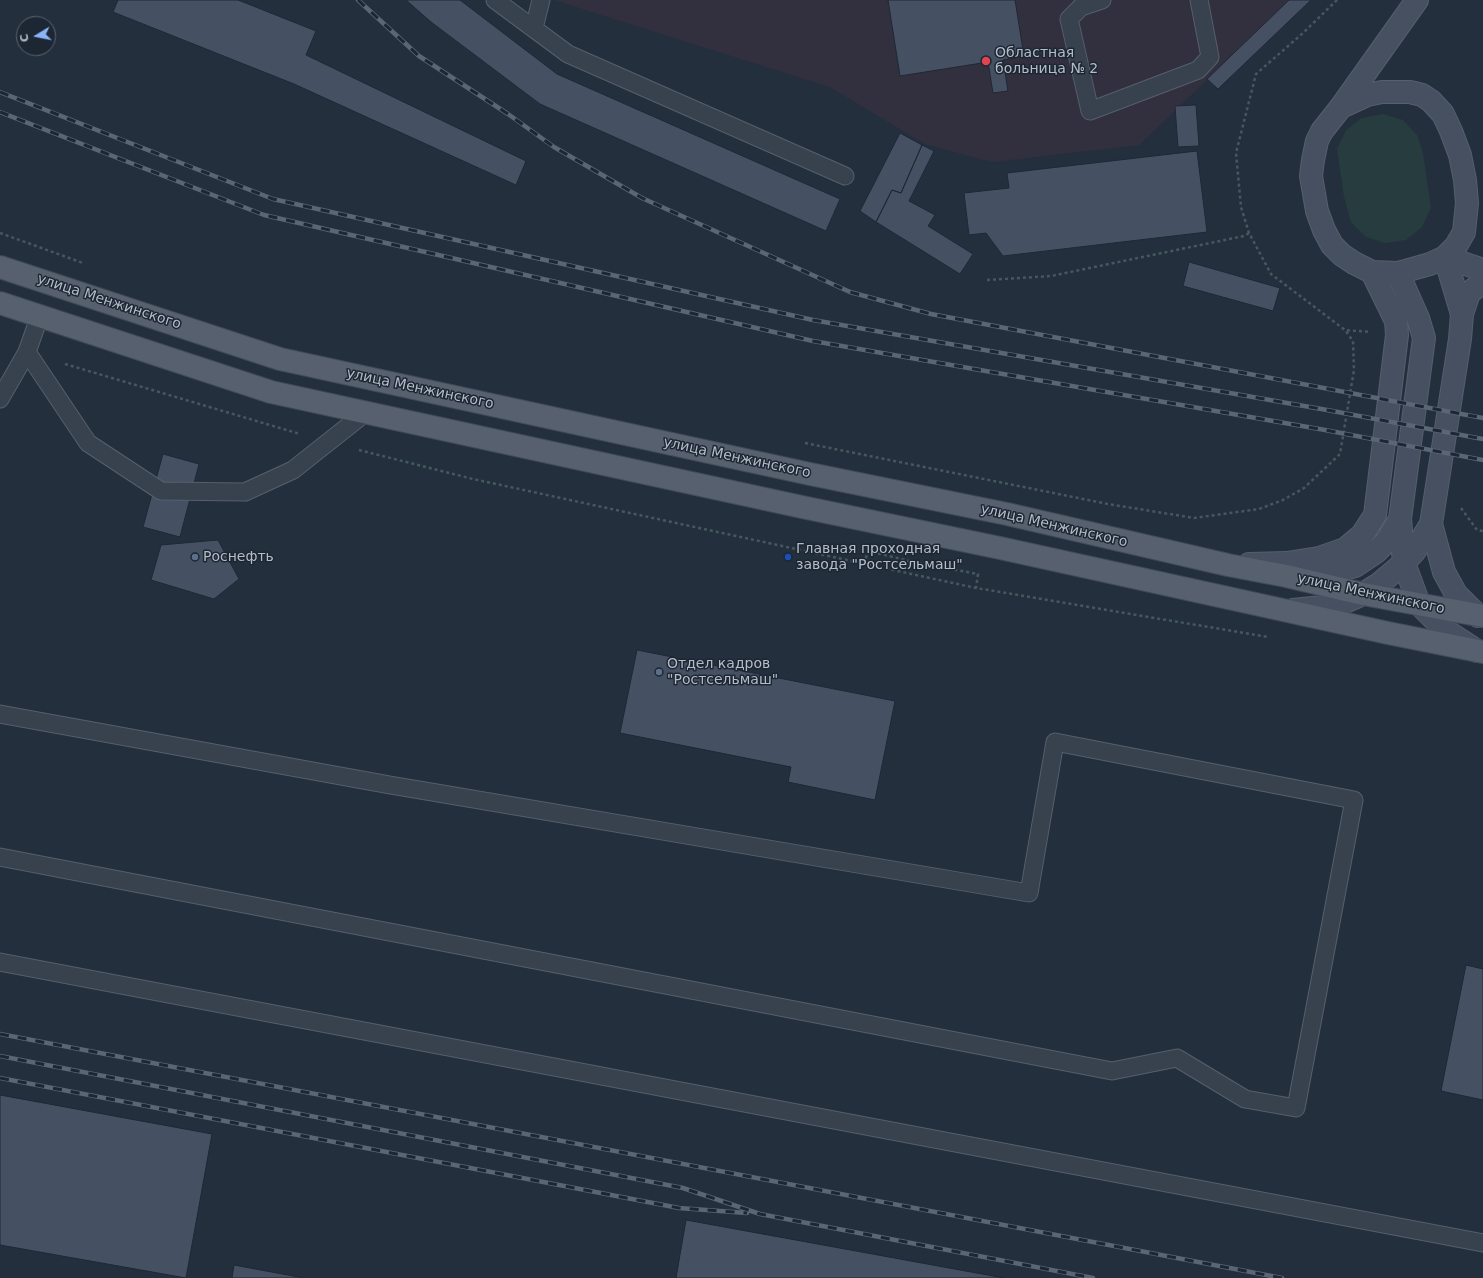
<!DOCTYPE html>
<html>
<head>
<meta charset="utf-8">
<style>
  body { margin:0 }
  #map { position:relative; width:1483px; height:1278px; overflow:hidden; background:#242f3e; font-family:"DejaVu Sans",sans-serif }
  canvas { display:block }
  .north { position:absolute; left:16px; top:16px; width:40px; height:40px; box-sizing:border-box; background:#1d2633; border:1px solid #59626f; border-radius:50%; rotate:260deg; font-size:11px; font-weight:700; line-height:16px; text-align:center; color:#b4bcc9 }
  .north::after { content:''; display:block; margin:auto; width:14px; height:18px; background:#8ab4f8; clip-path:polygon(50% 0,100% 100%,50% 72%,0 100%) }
</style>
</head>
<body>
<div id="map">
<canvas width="1483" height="1278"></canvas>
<div class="north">С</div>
</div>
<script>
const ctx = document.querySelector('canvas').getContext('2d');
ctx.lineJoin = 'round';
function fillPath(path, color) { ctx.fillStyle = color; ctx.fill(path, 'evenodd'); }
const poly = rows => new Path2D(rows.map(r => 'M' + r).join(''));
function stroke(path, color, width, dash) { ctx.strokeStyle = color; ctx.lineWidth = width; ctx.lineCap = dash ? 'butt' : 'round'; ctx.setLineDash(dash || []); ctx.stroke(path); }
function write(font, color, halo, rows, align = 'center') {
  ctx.font = font + ' "DejaVu Sans",sans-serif'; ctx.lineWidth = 3; ctx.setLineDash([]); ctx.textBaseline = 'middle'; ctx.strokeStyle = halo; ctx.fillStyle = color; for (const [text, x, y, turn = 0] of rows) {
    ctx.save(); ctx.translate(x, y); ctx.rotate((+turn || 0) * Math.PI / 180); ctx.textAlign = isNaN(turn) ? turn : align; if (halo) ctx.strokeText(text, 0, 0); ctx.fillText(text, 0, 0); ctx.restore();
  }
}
const medical = poly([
  [554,0,1290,0,1139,145,992,162,925,144,830,87]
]);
const green = poly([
  [1383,114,1403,120,1417,135,1423,153,1431,208,1422,227,1406,240,1385,243,1366,237,1351,222,1344,197,1337,149,1346,130,1362,118]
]);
const building = poly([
  [118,0,238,0,316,31,306,55,526,161,516,185,294,84,113,12,118,0],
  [406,0,460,0,557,74,840,199,826,231,540,104,431,22,406,0],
  [888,0,1015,0,1024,56,1003,60,1008,91,993,93,988,62,900,76,888,0],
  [1289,0,1311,0,1218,89,1207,79,1289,0],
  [1196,105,1199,146,1178,147,1175,106,1196,105],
  [900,133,922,145,901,193,892,190,876,222,860,211,900,133],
  [922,145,934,151,909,201,935,215,928,226,973,254,960,274,876,222,892,190,901,193,922,145],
  [1197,151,1207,232,1003,256,986,233,969,235,964,193,1009,188,1007,173,1197,151],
  [1189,262,1280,288,1273,311,1183,286,1189,262],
  [163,454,199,464,180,537,143,527,163,454],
  [218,540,239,579,214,599,151,580,161,545,218,540],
  [637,650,895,701,875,800,788,782,791,767,620,733,637,650],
  [1466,965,1483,969,1483,1100,1441,1091,1466,965],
  [0,1095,212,1134,186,1278,0,1245,0,1095],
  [686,1220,1004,1278,676,1278,686,1220],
  [234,1265,304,1278,232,1278,234,1265]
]);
const path = poly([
  [1337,0,1303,33,1256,74,1236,153,1241,207,1249,233,1271,274,1345,330,1370,332],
  [0,233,83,263],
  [987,280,1051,276,1244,236,1249,233],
  [65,364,300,434],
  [805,443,1108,504,1194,518,1259,509,1283,500,1304,488,1340,454,1354,370,1353,341,1345,330],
  [359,450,473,479,976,588,1268,637],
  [1461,508,1477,530,1483,531],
  [864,564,868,551,918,563,978,574,976,588]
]);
const service = poly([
  [495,0,568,54,845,176],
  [1102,0,1081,7,1069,19,1090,111,1198,70,1210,57,1199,0],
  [534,28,541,0],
  [40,315,27,352,88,443,161,491,245,492,293,470,365,413],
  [0,399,27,352],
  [0,714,390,785,1029,893,1055,742,1354,800,1296,1108,1245,1099,1177,1058,1112,1071,0,857],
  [0,962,1483,1243]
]);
const secondary = poly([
  [1341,107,1367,95,1382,92,1410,92,1422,95,1431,101,1443,114,1451,131,1460,155,1465,180,1467,203,1464,232,1456,246,1445,257,1430,264,1398,273,1372,272,1354,263,1342,255,1332,245,1324,230,1317,211,1311,176,1313,160,1317,141,1322,131,1341,107,1417,0],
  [1445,257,1462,314],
  [1445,257,1483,270],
  [1398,273,1418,318,1424,338,1400,519,1404,563,1419,604,1445,630,1477,651],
  [1431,524,1444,572,1456,594,1478,616],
  [1249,564,1287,563,1319,558,1345,549,1362,535,1375,515,1397,335,1396,321,1372,272],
  [1291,575,1327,573,1355,566,1376,552,1387,541,1400,519],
  [1293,610,1322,607,1345,602,1363,594,1379,584,1404,563,1414,552,1431,524,1460,339,1462,314,1469,293,1483,282]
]);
const primary = poly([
  [0,267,280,359,810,474,1007,514,1228,565,1286,576,1363,594,1483,616],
  [0,303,271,392,802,507,1000,548,1388,633,1483,652]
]);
const rail = poly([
  [358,0,419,56,508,114,554,147,642,198,850,292,931,314,1483,418],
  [0,92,273,199,813,320,1327,410,1483,439],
  [0,112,264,215,813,341,1325,430,1483,460],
  [0,1034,1282,1278],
  [0,1056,683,1188,760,1214,1093,1278],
  [0,1078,679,1208,747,1213]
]);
const markers = [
  [986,61,5,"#e0444e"],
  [195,557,4,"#5c6f8a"],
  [788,557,4,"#1a4fb4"],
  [659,672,4,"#5c6f8a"]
];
const poiNames = [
  ["Областная",995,53],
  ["больница № 2",995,69],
  ["Главная проходная",796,549],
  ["завода \"Ростсельмаш\"",796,565],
  ["Роснефть",203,557],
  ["Отдел кадров",667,664],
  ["\"Ростсельмаш\"",667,680]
];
const streetNames = [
  ["улица Менжинского",109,302,18],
  ["улица Менжинского",420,389,12],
  ["улица Менжинского",737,458,12],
  ["улица Менжинского",1054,526,13],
  ["улица Менжинского",1371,594,12]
];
fillPath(medical, '#32303f');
fillPath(green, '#263c3f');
fillPath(building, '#455162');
stroke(building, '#1f2835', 1);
stroke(service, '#565f6c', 19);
stroke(secondary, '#565f6c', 24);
stroke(primary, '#414a57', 24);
stroke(path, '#44595c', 2.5, [3, 3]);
stroke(service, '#38414e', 17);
stroke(secondary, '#465061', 22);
stroke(primary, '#56606e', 22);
stroke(rail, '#5a6575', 4.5);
stroke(rail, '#1d2633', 3, [9]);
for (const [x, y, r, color] of markers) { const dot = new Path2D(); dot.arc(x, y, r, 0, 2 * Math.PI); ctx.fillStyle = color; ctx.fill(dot); stroke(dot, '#1d2633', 1.5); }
write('14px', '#b4bcc9', '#1d2633', poiNames, 'left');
write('14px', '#b4bcc9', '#1d2633', streetNames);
</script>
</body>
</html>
